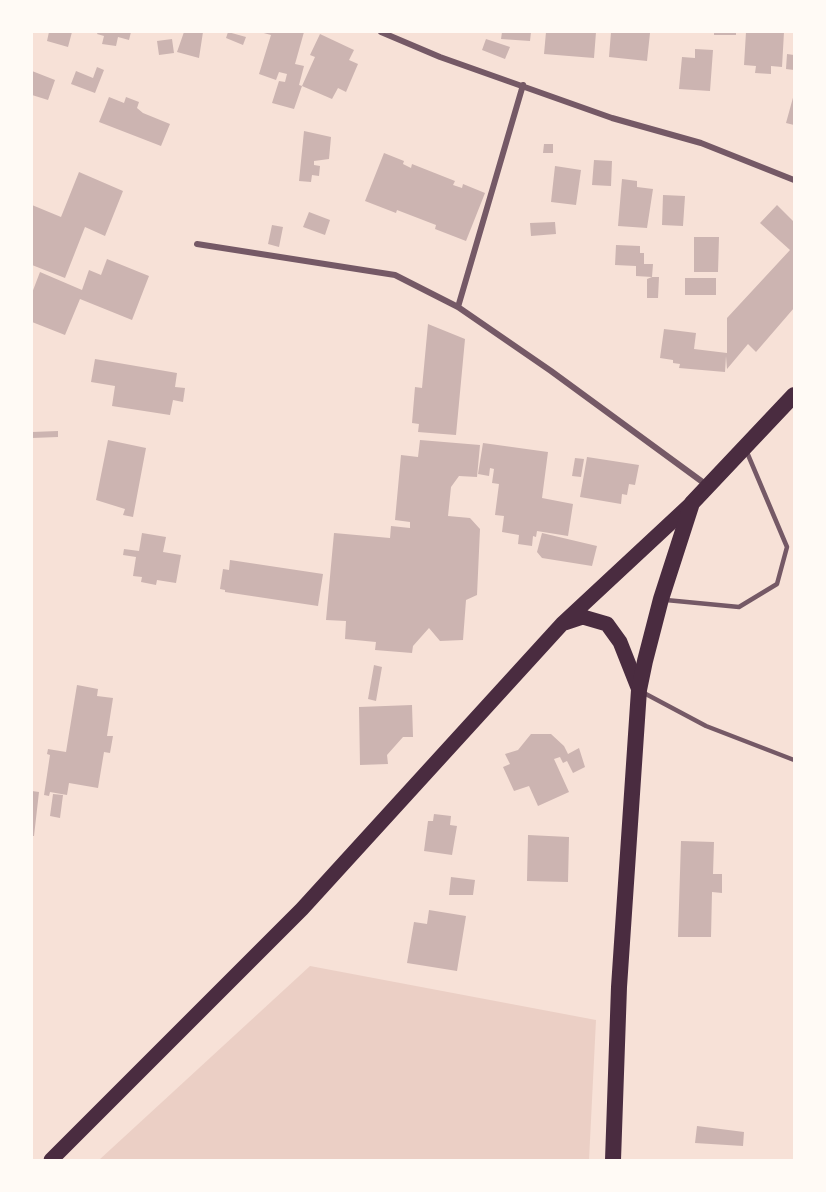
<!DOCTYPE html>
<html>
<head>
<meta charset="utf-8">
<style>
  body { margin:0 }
  #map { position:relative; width:826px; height:1192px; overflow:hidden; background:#f7e1d7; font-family:Lato,sans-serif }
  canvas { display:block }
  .frame { position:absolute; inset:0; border:33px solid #fffaf5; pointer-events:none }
</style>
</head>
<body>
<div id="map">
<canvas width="826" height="1192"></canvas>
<div class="frame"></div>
</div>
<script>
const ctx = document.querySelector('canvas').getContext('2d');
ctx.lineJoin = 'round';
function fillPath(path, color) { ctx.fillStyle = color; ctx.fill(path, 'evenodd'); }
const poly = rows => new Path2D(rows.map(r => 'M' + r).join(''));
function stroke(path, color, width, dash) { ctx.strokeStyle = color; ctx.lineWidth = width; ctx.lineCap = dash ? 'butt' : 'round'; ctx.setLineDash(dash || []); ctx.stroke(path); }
const green = poly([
  [310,966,596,1020,589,1160,99,1160]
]);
const building = poly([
  [49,32,72,32,68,47,47,41],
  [98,32,131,32,129,40,118,37,116,46,102,44,104,36,97,34],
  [184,32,203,32,199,58,177,52],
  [228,32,246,37,243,45,226,38],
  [260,32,304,32,295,64,304,66,299,85,302,86,315,57,310,55,320,34,354,50,349,60,358,64,346,92,338,88,332,99,302,86,294,109,272,103,279,81,285,82,287,74,279,72,276,80,259,74,271,35],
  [502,32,531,32,530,41,501,39],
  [546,32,596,32,594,58,544,54],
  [611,32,650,33,647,61,609,57],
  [714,32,736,32,736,35,714,35],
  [746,32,784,32,782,67,771,66,771,74,755,73,756,66,744,65],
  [172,39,174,53,159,55,157,41],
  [486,39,510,47,505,59,482,50],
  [695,49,713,50,710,91,679,89,682,57,695,58],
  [787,54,794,55,794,70,786,69],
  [97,67,104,70,95,93,71,84,76,71,93,78],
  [32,71,55,80,48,100,32,95],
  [794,94,794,125,786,123],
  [109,97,124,103,126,97,139,102,137,108,143,113,170,124,161,146,99,122],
  [304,131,331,137,329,159,314,161,314,165,320,166,319,176,312,175,311,182,299,181],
  [544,144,553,144,553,153,543,153],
  [384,153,404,161,403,164,411,168,412,164,455,181,453,185,462,188,463,184,485,193,466,241,435,229,436,225,397,210,396,213,365,201],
  [594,160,612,161,611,186,592,185],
  [555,166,581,170,576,205,551,202],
  [79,172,123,191,105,236,85,227,65,278,32,265,32,205,61,217],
  [622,179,637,181,637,187,653,189,647,228,618,226],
  [663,195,685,196,683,226,662,225],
  [777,205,794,222,794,308,756,352,748,344,727,369,726,356,725,372,679,368,680,364,673,363,673,360,660,358,664,329,696,333,694,349,727,353,727,318,790,250,760,223],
  [309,212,330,220,325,235,303,227],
  [555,222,556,234,531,236,530,223],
  [272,225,283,227,279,247,268,244],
  [694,237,719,237,718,272,694,272],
  [616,245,640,246,640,253,644,253,644,264,653,264,652,277,636,276,636,266,615,265],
  [107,259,149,276,132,320,80,299,65,335,32,322,32,293,40,272,82,290,89,270,101,275],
  [652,277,659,277,658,298,647,298,647,279],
  [685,278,716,278,716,295,685,295],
  [428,324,465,339,456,435,418,432,419,424,412,423,415,387,422,388],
  [95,359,177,373,175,387,185,388,183,402,173,400,170,415,112,406,115,386,91,382],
  [58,431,58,437,32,438,32,432],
  [108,440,146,448,133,517,123,515,125,509,96,500],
  [420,440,480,445,477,477,459,476,451,487,448,516,470,518,480,529,477,595,466,600,463,640,440,641,429,628,413,646,412,653,375,650,376,642,345,639,346,621,326,620,334,533,390,538,391,526,410,528,410,522,395,520,401,455,418,457],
  [483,443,548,452,542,498,573,504,568,536,537,531,536,537,533,536,532,546,518,544,519,535,502,532,504,516,495,515,499,484,492,483,494,469,490,468,489,476,478,474],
  [587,457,639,465,635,485,629,484,627,495,622,494,621,504,580,497],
  [575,458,584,459,581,477,572,476],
  [142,533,166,537,163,552,181,555,176,583,157,580,156,585,141,582,142,577,133,576,136,557,123,555,124,549,139,551],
  [542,533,597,546,592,566,542,558,537,552],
  [230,560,323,574,318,606,225,592,225,590,220,589,223,569,229,570],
  [374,665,382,667,376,701,368,699],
  [77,685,98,689,97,696,113,698,107,736,113,736,110,753,104,752,98,788,69,783,67,795,50,792,49,796,44,795,50,755,47,754,48,749,66,752],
  [412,705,413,737,403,737,387,755,388,764,360,765,359,707],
  [531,734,551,734,564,746,568,754,579,748,585,767,573,773,567,761,563,763,560,757,554,759,569,792,538,806,529,786,514,791,503,767,510,764,505,754,518,750],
  [32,791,39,792,34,836,32,836],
  [53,794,63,795,60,818,50,816],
  [434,814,451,816,450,825,457,826,452,855,424,851,428,821,433,821],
  [528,835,569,837,568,882,527,881],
  [681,841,714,842,713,874,722,874,722,893,712,892,711,937,678,937],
  [451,877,475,880,473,895,449,895],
  [429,910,466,916,457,971,407,963,414,922,427,924],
  [697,1126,744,1132,743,1146,695,1143]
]);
const service = poly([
  [666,600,739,607,777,584,787,547,746,450],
  [644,693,706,726,794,760]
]);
const minor = poly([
  [381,32,440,57,612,118,701,143,794,180],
  [197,244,395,275,458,307,551,371,708,486],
  [458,307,523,85]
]);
const primary = poly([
  [565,623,583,617,607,624,620,642,639,690],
  [51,1160,302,909,562,624,692,503]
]);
const trunk = poly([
  [613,1160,619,987,639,690,645,661,661,599,692,503,794,395]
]);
fillPath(green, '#ebcfc5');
fillPath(building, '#ccb4b1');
stroke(service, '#755966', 4.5);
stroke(minor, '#755966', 6);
stroke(primary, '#4a2c40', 15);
stroke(trunk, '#4a2c40', 16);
</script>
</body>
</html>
